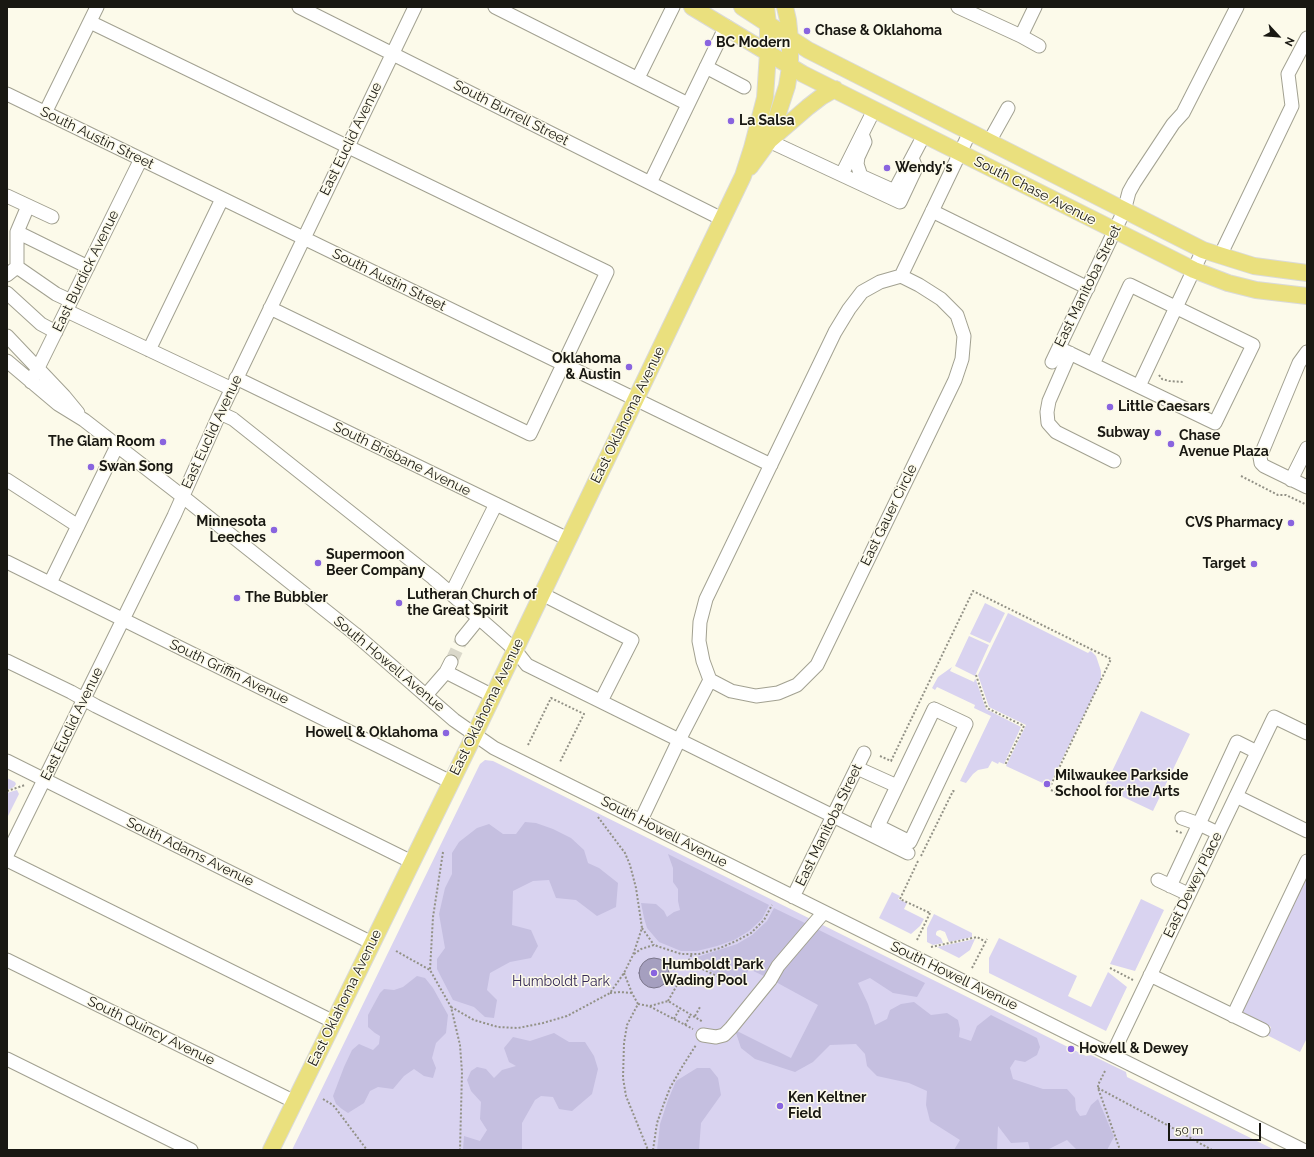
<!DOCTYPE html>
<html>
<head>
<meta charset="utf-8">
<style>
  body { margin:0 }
  #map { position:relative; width:1314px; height:1157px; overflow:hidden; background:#fcfaea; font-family:Raleway,sans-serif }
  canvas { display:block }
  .frame { position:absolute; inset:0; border:8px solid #191812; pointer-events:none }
  .north { position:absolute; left:1258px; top:16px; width:40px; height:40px; -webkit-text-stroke:3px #fcfaea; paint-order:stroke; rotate:116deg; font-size:11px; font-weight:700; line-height:16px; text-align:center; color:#191812 }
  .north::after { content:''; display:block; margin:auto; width:14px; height:18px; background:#191812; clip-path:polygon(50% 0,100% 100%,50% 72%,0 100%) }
  .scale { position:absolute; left:1168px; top:1123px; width:93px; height:18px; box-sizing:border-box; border:2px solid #191812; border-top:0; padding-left:5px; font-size:12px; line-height:14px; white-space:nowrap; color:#191812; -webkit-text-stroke:3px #fcfaea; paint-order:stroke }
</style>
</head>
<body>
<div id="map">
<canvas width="1314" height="1157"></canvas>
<div class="frame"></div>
<div class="north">N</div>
<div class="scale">50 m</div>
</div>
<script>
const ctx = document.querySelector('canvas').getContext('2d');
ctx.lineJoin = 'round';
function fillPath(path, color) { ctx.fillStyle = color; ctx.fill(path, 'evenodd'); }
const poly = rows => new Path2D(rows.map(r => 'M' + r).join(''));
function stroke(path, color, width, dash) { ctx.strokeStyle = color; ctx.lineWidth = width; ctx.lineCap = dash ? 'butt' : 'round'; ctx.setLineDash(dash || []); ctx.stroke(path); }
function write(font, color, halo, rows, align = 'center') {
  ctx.font = font + ' Raleway,sans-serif'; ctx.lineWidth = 3; ctx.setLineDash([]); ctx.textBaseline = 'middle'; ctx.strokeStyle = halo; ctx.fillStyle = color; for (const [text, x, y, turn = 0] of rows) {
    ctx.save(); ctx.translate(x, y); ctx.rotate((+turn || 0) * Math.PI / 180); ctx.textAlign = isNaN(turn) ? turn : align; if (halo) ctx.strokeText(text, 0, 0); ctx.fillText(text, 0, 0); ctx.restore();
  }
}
const green = poly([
  [985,603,1005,613,990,643,970,634],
  [1008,613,1088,653,1090,651,1092,652,1096,656,1101,671,1101,677,1099,684,1049,786,1006,766,1026,725,989,707,978,675],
  [969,636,989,645,975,676,955,666],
  [952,667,950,671,974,682,975,679,976,680,986,709,1021,727,1004,764,999,762,998,764,992,761,988,768,978,770,973,774,966,783,960,781,991,716,974,708,975,705,937,687,935,690,932,688,938,677],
  [1141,711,1190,734,1153,811,1104,788],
  [485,760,493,761,1086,1056,1091,1055,1126,1072,1127,1077,1275,1150,292,1150,478,768,480,764],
  [7,778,15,782,16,784,14,787,7,790],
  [17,790,19,794,7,818,7,793],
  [1307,871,1307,1038,1300,1052,1267,1035,1271,1027,1239,1011],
  [892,892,900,896,898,899,907,903,904,909,924,919,920,926,911,934,879,918],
  [1141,899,1164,910,1135,971,1110,964],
  [934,914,972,933,972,937,949,942,945,932,940,930,937,931,936,933,936,935,941,938,943,943,933,945,927,942,927,928],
  [999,938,1077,976,1068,996,1091,1007,1108,972,1127,987,1106,1031,989,973,989,958],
  [975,939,970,950,959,958,937,947]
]);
const forest = poly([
  [525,822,536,823,553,829,571,838,584,850,588,863,599,868,618,883,616,907,597,916,576,900,556,898,549,880,533,881,513,891,512,925,531,930,538,946,531,958,510,962,490,973,487,990,497,1000,494,1018,485,1017,474,1007,453,1000,437,969,437,959,445,948,439,914,445,888,452,874,452,853,459,842,477,828,489,824,503,834,516,834],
  [668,854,769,905,762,919,749,931,734,940,717,946,697,951,681,951,659,942,647,928,644,918,641,903,656,904,664,911,667,917,674,912,680,910,678,901,678,889,673,882,673,868],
  [774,908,809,925,766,977,749,969,740,986,692,962,694,958,737,944,752,935,767,921],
  [817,929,925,983,917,997,893,993,870,978,858,983,868,1004,875,1025,887,1019,890,1010,901,1004,914,1002,931,1015,947,1013,958,1020,960,1029,959,1037,971,1041,977,1026,991,1015,1037,1038,1040,1047,1037,1055,1025,1062,1015,1060,1010,1068,1013,1079,1043,1089,1067,1089,1075,1098,1076,1110,1080,1116,1086,1115,1091,1105,1098,1099,1114,1137,1107,1150,1077,1150,1067,1140,1049,1149,1049,1150,1030,1150,1028,1142,1011,1143,998,1126,997,1150,954,1150,960,1140,930,1121,926,1105,927,1091,909,1083,877,1076,867,1066,865,1054,856,1044,830,1045,813,1062,795,1072,755,1059,741,1048,735,1030,791,1058,818,1005,774,981,782,968],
  [417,976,425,978,433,988,448,1015,446,1033,436,1043,432,1058,436,1068,433,1078,424,1076,414,1069,404,1076,393,1089,378,1087,370,1091,364,1103,348,1113,342,1109,336,1104,333,1096,344,1067,352,1050,359,1044,373,1050,379,1044,380,1036,375,1033,368,1027,368,1015,380,993,384,989,394,990,403,987],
  [554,1033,569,1042,585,1042,594,1056,598,1069,592,1094,572,1111,559,1109,553,1097,541,1096,535,1100,522,1123,522,1150,463,1150,464,1136,480,1141,487,1130,480,1119,481,1102,471,1091,467,1080,471,1071,477,1067,486,1069,494,1078,502,1070,516,1066,509,1062,504,1048,513,1037,530,1041],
  [697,1068,710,1068,718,1078,721,1095,701,1123,699,1150,657,1150,660,1124,668,1100,676,1081]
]);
const water = poly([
  '639 973a15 15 0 1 1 30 0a15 15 0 1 1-30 0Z'
]);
const minorTunnel = poly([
  [451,662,462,639]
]);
const path = poly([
  [1159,375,1162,379,1169,381,1183,382],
  [1241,476,1278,495,1286,495,1307,505],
  [976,675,987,708,1024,726,1005,765],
  [528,745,551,698,584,714,560,762],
  [880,756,891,761,973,591,1111,659,1050,787],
  [1051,790,1061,795],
  [7,791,25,785],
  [1176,831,1182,833],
  [443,852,433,917,430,970,451,1007,460,1045,462,1072,460,1150],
  [921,856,953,791,955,792],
  [918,861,900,899,930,913],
  [642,928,654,945],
  [917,940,931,911],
  [931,947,977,937,986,942],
  [396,951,430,970],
  [634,954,641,949,654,945,681,954,699,954,720,948,736,941,751,933,764,920,772,905],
  [688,962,723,979],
  [687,964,692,954],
  [972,968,987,939],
  [1110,968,1133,980],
  [624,973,632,993,638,1004,627,1025,624,1043,623,1078,626,1096,648,1150],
  [610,993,620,992,632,993],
  [668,1001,680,980],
  [638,1004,649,1006,693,1029],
  [650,1006,668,1001,703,1022],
  [451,1007,474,1020,498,1027,518,1028,543,1023,567,1016,610,993,624,973,633,955,642,928,636,888,630,865,625,853,598,817],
  [695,1016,700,1007],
  [674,1019,680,1008],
  [685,1025,691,1014],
  [1105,1071,1098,1085,1098,1088,1120,1150],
  [1098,1088,1169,1126,1212,1150],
  [323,1099,333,1105,337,1110,367,1150],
  [653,1150,657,1123,663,1106,670,1088,682,1067,696,1045]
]);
const minor = poly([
  [299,7,722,219],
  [495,7,688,104],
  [958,7,1021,36,1039,46],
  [90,22,607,272,530,434,270,308],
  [1021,36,1035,7],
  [706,67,744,87],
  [638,78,673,7],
  [7,94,771,465],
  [45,113,97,7],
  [862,134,865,142,858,157,857,164,861,176,890,189,893,190,896,188,924,135],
  [769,141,900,202,916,168,912,158],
  [989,142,1008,108],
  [842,174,874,110],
  [650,183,726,26],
  [7,196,52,217],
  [932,211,1088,288],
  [17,232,28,206],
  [1220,256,1292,106,1288,74,1307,38],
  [7,275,17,267],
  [7,293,41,324,56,332],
  [71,301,56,294,17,267,17,232,88,267],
  [67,311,232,389],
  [7,336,64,396,78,413],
  [1059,348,1215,423,1253,345,1130,285,1093,364],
  [149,350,222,199],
  [1307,352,1299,363,1260,457,1261,463,1264,466,1307,487],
  [1070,353,1049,401,1047,412,1048,423,1056,432,1114,461],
  [7,361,58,404,84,420,182,496,355,634,454,720,494,748,1303,1150],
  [1052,362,1124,211,1129,192,1134,183,1173,124,1183,113,1237,7],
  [236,378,568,539],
  [31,382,141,159],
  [1139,386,1203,250],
  [220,413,233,419,433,578,496,633,515,650,527,665,908,853],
  [7,480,78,526],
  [1291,480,1307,448],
  [7,562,451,782],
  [50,583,117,446],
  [451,594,496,504],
  [542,594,632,640,601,701],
  [462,639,479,618],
  [7,661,71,692,96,706,412,862],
  [446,672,493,696],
  [710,680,731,691,756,696,778,693,797,685,817,665,955,380,962,359,964,336,957,315,941,299,919,285,901,276],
  [426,695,446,672,451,662],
  [934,709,966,724,910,842,878,826,934,709],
  [7,761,372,943],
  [857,768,897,786],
  [1236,796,1307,831],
  [641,820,679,740,710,680,703,661,699,641,700,622,706,599,835,332,849,309,862,292,880,282,901,276,970,132],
  [1218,833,1199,824,1237,742,1257,752],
  [7,855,174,516,220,413,415,7],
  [7,860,334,1022],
  [1158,880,1188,894],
  [1170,886,1199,824,1182,818],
  [793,897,864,753],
  [7,960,295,1102],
  [1150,975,1263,1030],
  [1233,1016,1307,861],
  [703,1035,716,1037,724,1035,731,1028,770,980,778,966,824,912],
  [1112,1055,1274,717,1307,733],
  [7,1059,191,1150]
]);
const major = poly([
  [692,7,803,74,1194,270,1228,283,1256,290,1307,296],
  [742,7,808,50,1203,250,1254,266,1307,273],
  [770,140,808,107,821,97,835,89],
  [750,167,769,141,787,86,790,67,790,39,788,20,785,7],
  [271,1150,468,748,743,176,752,148,765,98,768,53,768,24,766,7]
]);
const markers = [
  [807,31,4,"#8964df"],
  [708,43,4,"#8964df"],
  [731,121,4,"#8964df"],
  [887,168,4,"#8964df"],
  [629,367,4,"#8964df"],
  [1110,407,4,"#8964df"],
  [1158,433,4,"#8964df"],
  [163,442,4,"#8964df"],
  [1171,444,4,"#8964df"],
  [91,467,4,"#8964df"],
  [1291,523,4,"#8964df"],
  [274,530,4,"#8964df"],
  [318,563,4,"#8964df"],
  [1254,564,4,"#8964df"],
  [237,598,4,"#8964df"],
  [399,603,4,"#8964df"],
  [446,733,4,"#8964df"],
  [1047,784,4,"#8964df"],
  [654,973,4,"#8964df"],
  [1071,1049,4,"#8964df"],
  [780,1106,4,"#8964df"]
];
const poiNames = [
  ["Chase & Oklahoma",815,31],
  ["BC Modern",716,43],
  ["La Salsa",739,121],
  ["Wendy's",895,168],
  ["Oklahoma",621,359,"right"],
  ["& Austin",621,375,"right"],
  ["Little Caesars",1118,407],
  ["Subway",1150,433,"right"],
  ["Chase",1179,436],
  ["Avenue Plaza",1179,452],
  ["The Glam Room",155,442,"right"],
  ["Swan Song",99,467],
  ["Minnesota",266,522,"right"],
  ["Leeches",266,538,"right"],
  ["CVS Pharmacy",1283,523,"right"],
  ["Supermoon",326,555],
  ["Beer Company",326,571],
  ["Target",1246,564,"right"],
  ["Lutheran Church of",407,595],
  ["the Great Spirit",407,611],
  ["The Bubbler",245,598],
  ["Howell & Oklahoma",438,733,"right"],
  ["Milwaukee Parkside",1055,776],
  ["School for the Arts",1055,792],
  ["Humboldt Park",662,965],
  ["Wading Pool",662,981],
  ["Howell & Dewey",1079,1049],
  ["Ken Keltner",788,1098],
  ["Field",788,1114]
];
const streetNames = [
  ["South Burrell Street",511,113,27],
  ["South Austin Street",97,138,26],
  ["East Euclid Avenue",351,139,-64],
  ["South Chase Avenue",1035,191,27],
  ["East Burdick Avenue",86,271,-64],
  ["South Austin Street",389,280,26],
  ["East Manitoba Street",1088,286,-64],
  ["East Oklahoma Avenue",628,415,-64],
  ["East Euclid Avenue",212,432,-65],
  ["South Brisbane Avenue",402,459,26],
  ["East Gauer Circle",889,515,-64],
  ["South Howell Avenue",389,664,40],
  ["South Griffin Avenue",229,672,26],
  ["East Oklahoma Avenue",487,707,-64],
  ["East Euclid Avenue",72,724,-64],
  ["East Manitoba Street",829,825,-64],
  ["South Howell Avenue",664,832,27],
  ["South Adams Avenue",190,852,26],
  ["East Dewey Place",1193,885,-64],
  ["South Howell Avenue",954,976,26],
  ["East Oklahoma Avenue",345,998,-64],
  ["South Quincy Avenue",151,1031,26]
];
const parkNames = [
  ["Humboldt Park",561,982]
];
fillPath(green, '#d9d3f0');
fillPath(forest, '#c5bfe0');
fillPath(water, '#a59fbf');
stroke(water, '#7b768b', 1);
stroke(minorTunnel, '#dad8ca', 13, [13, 6]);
stroke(minor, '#a2a191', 15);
stroke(major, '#dadad9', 18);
stroke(path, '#929186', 2, [2, 2]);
stroke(minor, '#fff', 13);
stroke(major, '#eae07e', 16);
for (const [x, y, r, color] of markers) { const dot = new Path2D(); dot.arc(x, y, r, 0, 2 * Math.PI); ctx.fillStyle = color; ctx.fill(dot); stroke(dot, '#fcfaea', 1.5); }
write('bold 14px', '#191812', '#fcfaea', poiNames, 'left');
write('14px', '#191812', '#fcfaea', streetNames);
write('14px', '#352955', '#fcfaea', parkNames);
</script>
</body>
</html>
